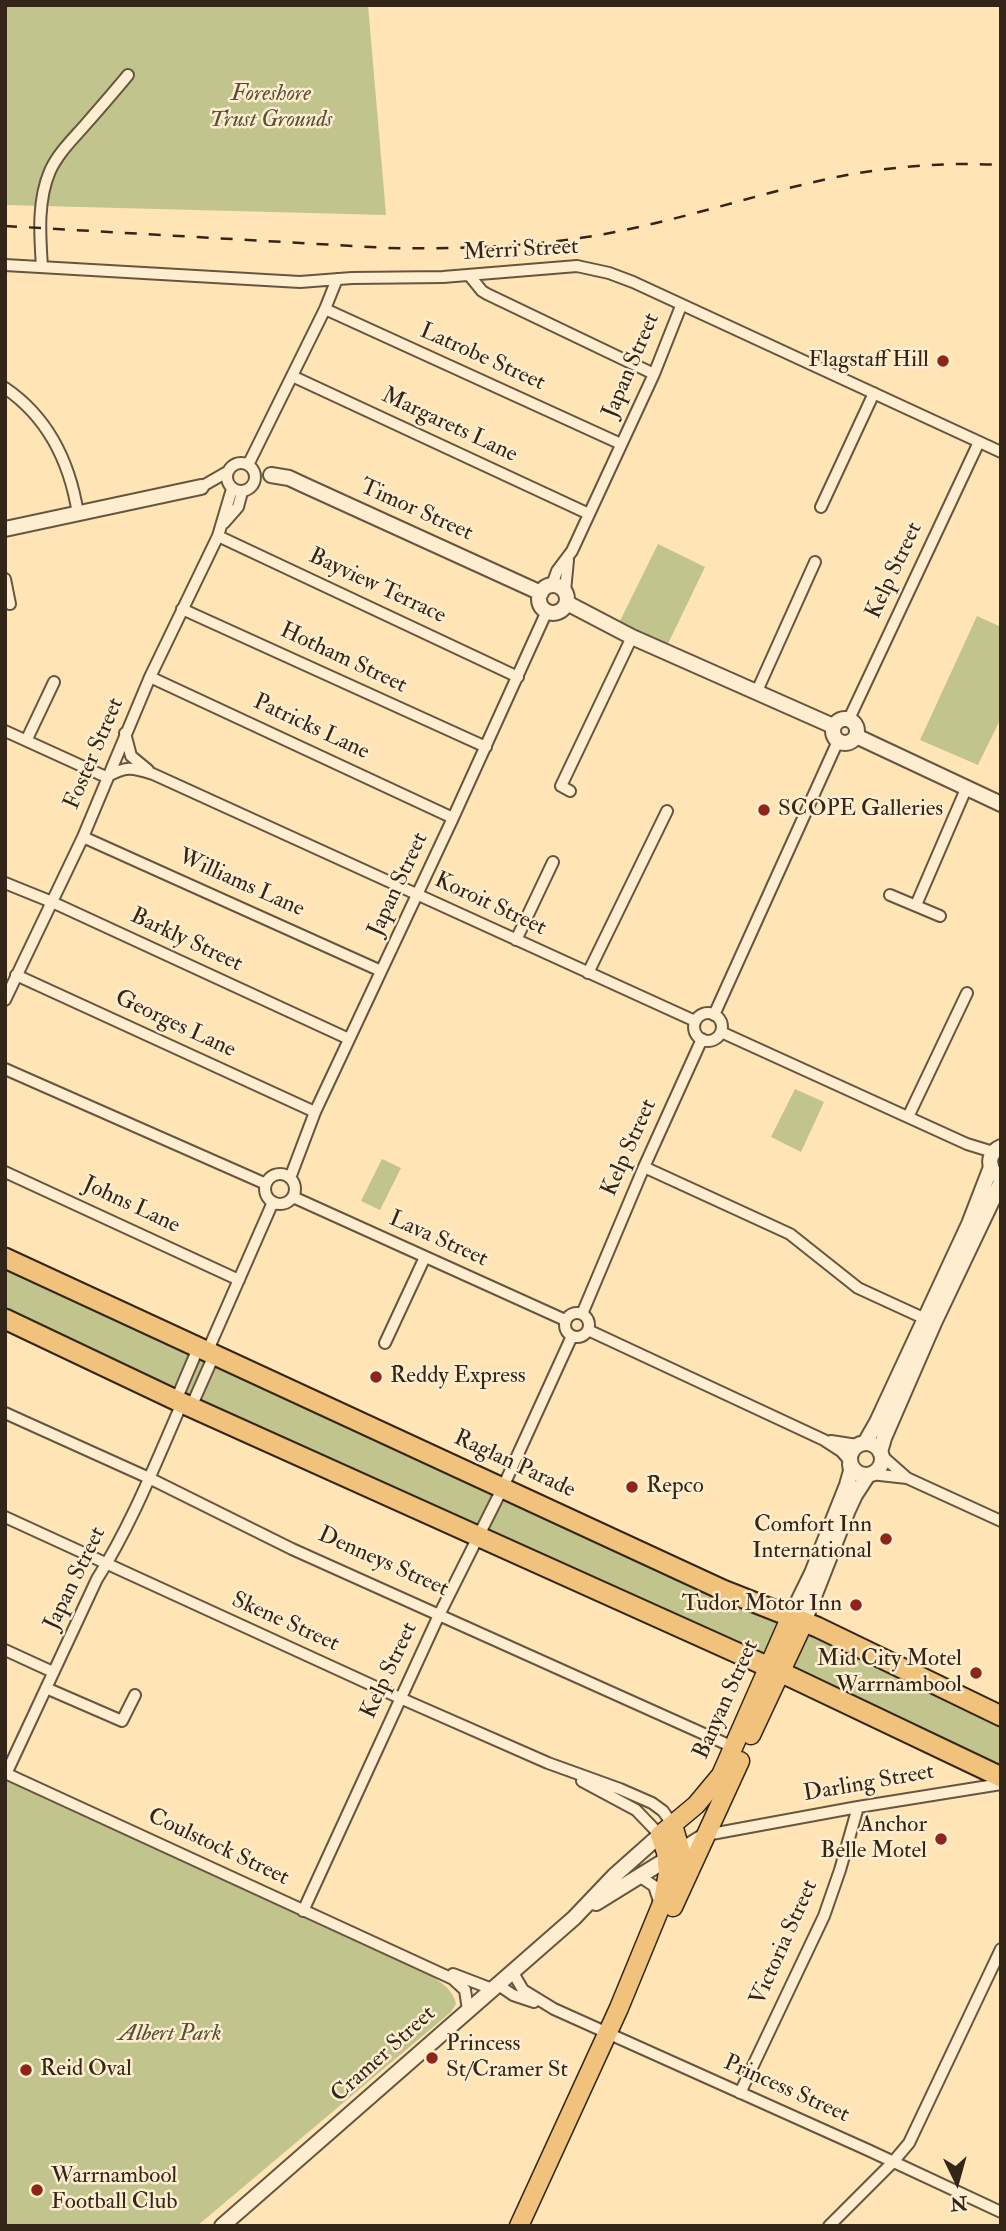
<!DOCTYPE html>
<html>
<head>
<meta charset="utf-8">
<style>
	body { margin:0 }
	#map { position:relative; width:1006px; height:2231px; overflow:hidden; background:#ffe4b6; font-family:"IM FELL Double Pica",serif }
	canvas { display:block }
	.frame { position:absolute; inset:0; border:7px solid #332618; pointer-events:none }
	.north { position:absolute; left:922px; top:2147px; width:70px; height:70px; -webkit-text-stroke:5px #ffedd0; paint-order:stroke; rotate:175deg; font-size:19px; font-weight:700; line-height:28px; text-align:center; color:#332618 }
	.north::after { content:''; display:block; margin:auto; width:24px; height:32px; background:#332618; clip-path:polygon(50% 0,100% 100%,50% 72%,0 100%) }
</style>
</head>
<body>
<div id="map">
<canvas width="1006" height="2231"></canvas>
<div class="frame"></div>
<div class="north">N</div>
</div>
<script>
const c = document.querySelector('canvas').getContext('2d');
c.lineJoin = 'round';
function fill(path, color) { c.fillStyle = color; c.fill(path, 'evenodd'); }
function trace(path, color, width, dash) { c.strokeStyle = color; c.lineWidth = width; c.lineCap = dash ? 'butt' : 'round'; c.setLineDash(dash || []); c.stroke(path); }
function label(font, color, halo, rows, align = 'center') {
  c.font = font + ' "IM FELL Double Pica",serif'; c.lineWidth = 5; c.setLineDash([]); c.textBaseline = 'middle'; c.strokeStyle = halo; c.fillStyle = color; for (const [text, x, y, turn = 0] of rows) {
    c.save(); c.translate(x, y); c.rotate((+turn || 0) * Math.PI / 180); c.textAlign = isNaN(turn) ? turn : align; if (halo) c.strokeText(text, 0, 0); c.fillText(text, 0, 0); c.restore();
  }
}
const green = new Path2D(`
	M 5,5 L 368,5 L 386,215 L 5,205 Z
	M 658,544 L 705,567 L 664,652 L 616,629 Z
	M 977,616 L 1001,627 L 1001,718 L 978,765 L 920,740 Z
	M 795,1089 L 824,1102 L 801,1152 L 771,1137 Z
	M 382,1159 L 401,1168 L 380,1210 L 361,1201 Z
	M 5,1258 L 1001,1716 L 1001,1777 L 5,1319 Z
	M 5,1779 L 409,1964 C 426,1974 453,1984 456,2004 L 451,2012 L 197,2226 L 5,2226 Z`);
const minor = new Path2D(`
	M 5,265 L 300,282 L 352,278 L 443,277 L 577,266 L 609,273 L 633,282 L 1001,452
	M 42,267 C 40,236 37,201 50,171 C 58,153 73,139 86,124 C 100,108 114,92 128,75
	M 469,275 L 482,291 L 487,294 L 654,374
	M 325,309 L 621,444
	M 292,376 L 589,514
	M 5,388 C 49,418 70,463 78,514
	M227 477a14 14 0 1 1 28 0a14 14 0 1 1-28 0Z
	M 248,465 L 325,309 L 337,279
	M 201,487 L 227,472
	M 821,507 L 874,393
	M 224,523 L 238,507 L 242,492
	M 218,536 L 518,677
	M 5,579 L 10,604
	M 552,585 L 557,571 L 572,551 L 654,374 L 681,306
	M 565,591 L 568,560
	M 182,609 L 486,747
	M 150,677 L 453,818
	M 757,691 L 815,562
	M 849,719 L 979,442
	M 5,731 L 106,777 C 126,766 131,767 153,774 L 695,1021
	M 125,733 L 131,756 L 148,770
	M 27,739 L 54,682
	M 570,791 L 561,786 L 632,637
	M 83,837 L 381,971
	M 5,883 L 52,902 L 349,1039
	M 890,895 L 940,916
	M 916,905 L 966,789
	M 516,940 L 553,862
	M 588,973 L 667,811
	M 16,975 L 315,1112
	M 5,1000 L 83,837 L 150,677 L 218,536 L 232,489
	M694 1027a14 14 0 1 1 28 0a14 14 0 1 1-28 0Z
	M 714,1015 L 838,741
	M 721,1032 L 967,1144 L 993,1152
	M 5,1069 L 266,1184
	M 908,1117 L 967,993
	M 644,1167 L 790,1234 L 858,1288 L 932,1322
	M 5,1172 L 239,1280
	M265 1189a15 15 0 1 1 30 0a15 15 0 1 1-30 0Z
	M 290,1178 L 315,1112 L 453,818 L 547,611
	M 293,1197 L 565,1320
	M565 1325a12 12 0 1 1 24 0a12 12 0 1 1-24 0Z
	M 582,1314 L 644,1167 L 702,1039
	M 588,1330 L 824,1440 L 841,1451 L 849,1460
	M 385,1343 L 425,1257
	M 208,1350 L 273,1202
	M 176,1400 L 199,1346
	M 191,1407 L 215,1353
	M 5,1413 L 149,1478 L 292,1549 L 733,1747
	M 831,1441 L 857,1445
	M 881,1455 L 907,1478
	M 871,1474 L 907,1478 L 1001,1521
	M 5,1517 L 400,1698 L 548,1763 L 620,1789 L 652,1803 L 663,1811 L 673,1825
	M 5,1650 L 53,1672
	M 46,1688 L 122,1721 L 135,1695
	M 5,1773 L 453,1979 L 465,1990 L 468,2010
	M 6,1774 L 97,1579 C 131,1526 157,1460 182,1403
	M 582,1781 L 636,1810 L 660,1835
	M 706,1835 L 858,1807 L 1001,1784
	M 639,1876 L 654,1886 L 659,1901
	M 303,1911 L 439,1615 L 503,1487 L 572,1336
	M 512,1971 L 523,1990 L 554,2009 L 868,2150 L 1001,2212
	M 453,1974 L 492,1989
	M 497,1984 L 513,1995 L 534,2002
	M 740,2093 L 824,1916 L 840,1870 L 858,1807
	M 829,2226 L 893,2162 L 909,2143 L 1001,1949`);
const tertiary = new Path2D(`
	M 271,475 L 289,478 L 304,485 L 541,593
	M 5,529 L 201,487
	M539 599a14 14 0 1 1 28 0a14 14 0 1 1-28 0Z
	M 567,603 L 632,637 L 833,726
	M833 731a12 12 0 1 1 24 0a12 12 0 1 1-24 0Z
	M 856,736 L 1001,804
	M 995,1174 C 987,1164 989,1152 1001,1147
	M850 1459a16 16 0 1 1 32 0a16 16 0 1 1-32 0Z
	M 865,1443 L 877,1422 L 969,1224 L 991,1167
	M 880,1452 L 884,1438 L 934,1323 L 1001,1182
	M 791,1616 L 812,1573 L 847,1485 L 851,1471 L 850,1464
	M 804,1622 L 848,1510 L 855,1495 L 868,1475
	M 596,1903 L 706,1835
	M 222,2226 L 574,1918 L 614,1876 L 660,1835`);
const primary = new Path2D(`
	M 751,1735 L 804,1622
	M 673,1825 L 683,1859 L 681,1880
	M 673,1907 L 740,1761
	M 519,2226 L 619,2008 L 663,1901 L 668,1872 L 666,1852 L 660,1835 L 696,1805 L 721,1775 L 791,1616`);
const trunk = new Path2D(`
	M 5,1258 L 723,1590 L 817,1627 L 1001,1716
	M 5,1319 L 182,1403 L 793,1678 L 1001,1777`);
const rail = new Path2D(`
	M 5,226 L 388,248 C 464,249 540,247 615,232 C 692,217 766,191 842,176 C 894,166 948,162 1001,165`);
const markers = [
	[943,361,7,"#8f2418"],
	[764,810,7,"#8f2418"],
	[376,1377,7,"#8f2418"],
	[632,1487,7,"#8f2418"],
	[886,1539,7,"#8f2418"],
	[856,1605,7,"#8f2418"],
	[976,1673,7,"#8f2418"],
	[941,1839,7,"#8f2418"],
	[432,2058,7,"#8f2418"],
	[26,2070,7,"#8f2418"],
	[37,2190,7,"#8f2418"]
];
const parkNames = [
	["Foreshore",271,95],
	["Trust Grounds",271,121],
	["Albert Park",170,2035]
];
const streetNames = [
	["Merri Street",521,251,-3],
	["Latrobe Street",482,358,24],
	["Japan Street",632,366,-67],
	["Margarets Lane",449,426,25],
	["Timor Street",416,511,24],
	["Kelp Street",895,571,-65],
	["Bayview Terrace",377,587,25],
	["Hotham Street",343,659,25],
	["Patricks Lane",311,728,25],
	["Foster Street",95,754,-67],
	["Williams Lane",241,884,24],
	["Japan Street",399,885,-65],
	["Koroit Street",490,905,25],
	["Barkly Street",186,941,25],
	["Georges Lane",175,1025,25],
	["Kelp Street",630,1148,-66],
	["Johns Lane",131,1206,25],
	["Lava Street",438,1240,24],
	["Raglan Parade",514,1465,25],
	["Denneys Street",383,1563,24],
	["Japan Street",76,1579,-64],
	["Skene Street",285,1623,24],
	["Kelp Street",390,1671,-65],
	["Banyan Street",727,1700,-66],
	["Darling Street",869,1784,-10],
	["Coulstock Street",218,1848,25],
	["Victoria Street",785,1943,-66],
	["Cramer Street",384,2055,-42],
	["Princess Street",786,2090,24]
];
const poiNames = [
	["Flagstaff Hill",929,361,"right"],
	["SCOPE Galleries",778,810],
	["Reddy Express",390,1377],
	["Repco",646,1487],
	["Comfort Inn",872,1526,"right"],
	["International",872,1552,"right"],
	["Tudor Motor Inn",842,1605,"right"],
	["Mid City Motel",962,1660,"right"],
	["Warrnambool",962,1686,"right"],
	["Anchor",927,1826,"right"],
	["Belle Motel",927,1852,"right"],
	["Princess",446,2045],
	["St/Cramer St",446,2071],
	["Reid Oval",40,2070],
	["Warrnambool",51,2177],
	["Football Club",51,2203]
];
fill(green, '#c2c48d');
trace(minor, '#665640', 14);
trace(tertiary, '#665640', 18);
trace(primary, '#332618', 21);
trace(trunk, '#332618', 23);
trace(minor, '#ffedd0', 10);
trace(tertiary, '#ffedd0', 14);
trace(primary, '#f0c27b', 18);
trace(trunk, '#f0c27b', 19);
trace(rail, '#332618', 2.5, [12, 12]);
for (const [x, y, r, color] of markers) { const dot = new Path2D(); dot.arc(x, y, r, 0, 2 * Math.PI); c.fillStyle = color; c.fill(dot); trace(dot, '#ffedd0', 2.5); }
label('italic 23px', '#574e35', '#ffedd0', parkNames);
label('23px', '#332618', '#ffedd0', streetNames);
label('23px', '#332618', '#ffedd0', poiNames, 'left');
</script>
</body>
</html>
